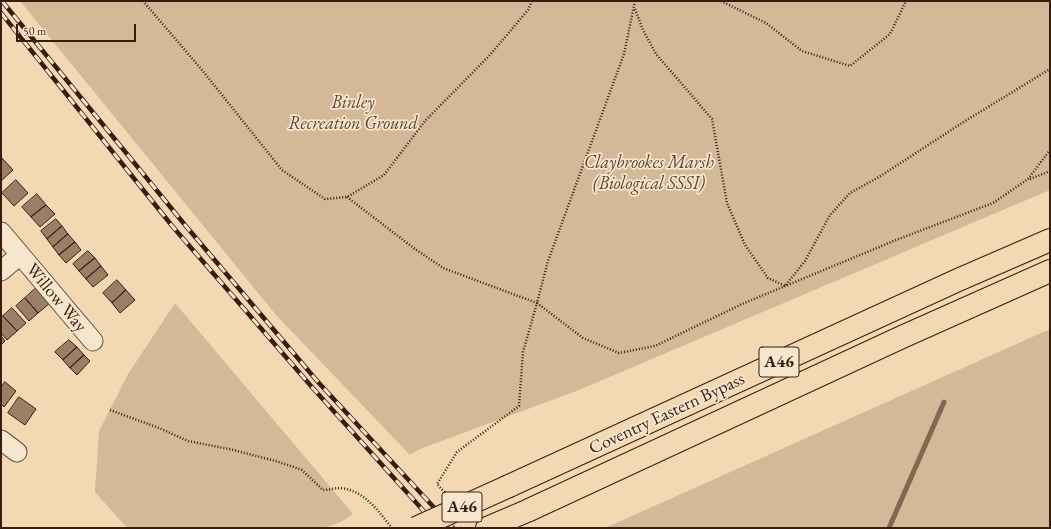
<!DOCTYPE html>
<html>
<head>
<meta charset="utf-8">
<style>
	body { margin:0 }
	#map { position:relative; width:1051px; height:529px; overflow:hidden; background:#f2d9b4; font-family:"EB Garamond",serif }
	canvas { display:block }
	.frame { position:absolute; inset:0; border:2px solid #3a1c0f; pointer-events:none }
	.scale { position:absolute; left:16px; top:24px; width:120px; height:18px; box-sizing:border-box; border:2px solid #3a1c0f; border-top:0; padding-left:5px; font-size:12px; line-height:14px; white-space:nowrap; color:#3a1c0f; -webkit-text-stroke:3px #f7e6ce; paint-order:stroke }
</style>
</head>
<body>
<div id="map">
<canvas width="1051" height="529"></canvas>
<div class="frame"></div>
<div class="scale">50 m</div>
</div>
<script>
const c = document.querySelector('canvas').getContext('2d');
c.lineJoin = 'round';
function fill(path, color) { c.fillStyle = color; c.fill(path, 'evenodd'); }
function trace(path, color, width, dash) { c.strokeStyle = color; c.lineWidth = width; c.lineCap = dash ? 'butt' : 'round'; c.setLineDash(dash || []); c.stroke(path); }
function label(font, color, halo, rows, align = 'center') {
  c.font = font + ' "EB Garamond",serif'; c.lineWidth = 3.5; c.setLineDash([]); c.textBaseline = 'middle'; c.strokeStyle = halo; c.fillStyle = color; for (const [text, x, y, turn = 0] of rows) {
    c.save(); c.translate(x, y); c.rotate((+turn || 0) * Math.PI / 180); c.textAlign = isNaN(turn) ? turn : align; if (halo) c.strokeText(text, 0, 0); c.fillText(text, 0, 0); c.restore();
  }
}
const green = new Path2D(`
	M 20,1 L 1050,1 L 1050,190 L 579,390 L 420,449 L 410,455 L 276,315 Z
	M 175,303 L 353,514 L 341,522 L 323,528 L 127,528 L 95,492 L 99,431 L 128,374 Z
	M 1050,329 L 1050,528 L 605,528 Z`);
const stream = new Path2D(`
	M 889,528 L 944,402`);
const building = new Path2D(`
	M 1,157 L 13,170 L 1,181 Z
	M 16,180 L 28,193 L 14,206 L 2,193 Z
	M 37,194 L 46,205 L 31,217 L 22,207 Z
	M 46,205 L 55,214 L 40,227 L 31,217 Z
	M 56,219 L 62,226 L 47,239 L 41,231 Z
	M 62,226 L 68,234 L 53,247 L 47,239 Z
	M 68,234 L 75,242 L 59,255 L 53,247 Z
	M 75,242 L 81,250 L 66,263 L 59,255 Z
	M 88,251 L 95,258 L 79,271 L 73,264 Z
	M 95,258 L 101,266 L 86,279 L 79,271 Z
	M 101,266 L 108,275 L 93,287 L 86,279 Z
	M 117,280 L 126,290 L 112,303 L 103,293 Z
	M 36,288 L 50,303 L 38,313 L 25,298 Z
	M 126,290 L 135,300 L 120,313 L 112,303 Z
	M 25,298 L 38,313 L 29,321 L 16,306 Z
	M 12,308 L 26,323 L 17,331 L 3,316 Z
	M 3,316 L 17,331 L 7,340 L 1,333 L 1,318 Z
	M 1,336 L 5,341 L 1,345 Z
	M 69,340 L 77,347 L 63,360 L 55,352 Z
	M 77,347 L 84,355 L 70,368 L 63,360 Z
	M 84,355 L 90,361 L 77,375 L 70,368 Z
	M 5,382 L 16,391 L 4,407 L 1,404 L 1,388 Z
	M 19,397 L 36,409 L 25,425 L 8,413 Z`);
const path = new Path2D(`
	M 143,1 L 202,70 L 282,170 L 325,199 L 347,197 L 384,175 L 425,121 L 489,56 L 528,10 L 532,1
	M 635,1 L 624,54 L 548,261 L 537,303 L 583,338 L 619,353 L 655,346 L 742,304 L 896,240 L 993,203 L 1028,179 L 1050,150
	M 721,1 L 766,23 L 802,51 L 850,66 L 890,34 L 906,1
	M 635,9 L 643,30 L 656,54 L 712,119 L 727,203 L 745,245 L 768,278 L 785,286 L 805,261 L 830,215 L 850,193 L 879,177 L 962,123 L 1050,69
	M 1030,179 L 1050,171
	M 347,197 L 415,249 L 443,268 L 537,303 L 523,352 L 519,406 L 457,452 L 437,484 L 447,495
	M 110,410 L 159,428 L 188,441 L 229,449 L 276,461 L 302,470 L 323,490 C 329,490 335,488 341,488 C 365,491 378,511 392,528`);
const minor = new Path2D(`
	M 1,232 L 93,341
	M 1,271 L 20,255
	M 1,440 L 17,452`);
const highway = new Path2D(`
	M 509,486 L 958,280 L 1050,240
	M 487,528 L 527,511 L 902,337 L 1050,271`);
const rail = new Path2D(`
	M 2,1 L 185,225 L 318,382 L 453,528
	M 1,13 L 173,227 L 311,386 L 439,528`);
const highwayBridge = new Path2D(`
	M 416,528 L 509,486`);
const shields = [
	[779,362,40],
	[462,507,40]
];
const shieldNames = [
	["A46",779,362],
	["A46",462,507]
];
const parkNames = [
	["Binley",353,103],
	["Recreation Ground",353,124],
	["Claybrookes Marsh",649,163],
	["(Biological SSSI)",649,184]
];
const streetNames = [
	["Willow Way",56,298,50],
	["Coventry Eastern Bypass",667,414,-25]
];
fill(green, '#d3b998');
trace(stream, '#836750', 5);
fill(building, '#9a7e65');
trace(building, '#3a1c0f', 1);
trace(minor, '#684b38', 21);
trace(highway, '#3a1c0f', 24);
trace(path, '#3a1c0f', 2.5, [1, 2]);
trace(minor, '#f7e6ce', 19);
trace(highway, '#f2d9b4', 22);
trace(rail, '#3a1c0f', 4.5);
trace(rail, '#f7e6ce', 3, [9]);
trace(highwayBridge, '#3a1c0f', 24, []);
trace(highwayBridge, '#f2d9b4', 22);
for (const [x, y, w] of shields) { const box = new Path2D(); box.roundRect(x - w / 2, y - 15, w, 30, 3); c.fillStyle = '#f7e6ce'; c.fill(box); trace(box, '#3a1c0f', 1); }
label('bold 17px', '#3a1c0f', null, shieldNames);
label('italic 18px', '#604331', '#f7e6ce', parkNames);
label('18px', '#3a1c0f', '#f7e6ce', streetNames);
</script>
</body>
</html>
